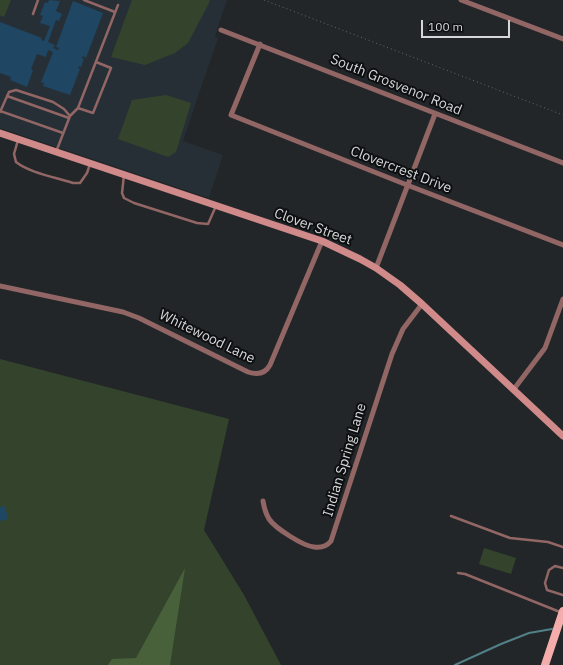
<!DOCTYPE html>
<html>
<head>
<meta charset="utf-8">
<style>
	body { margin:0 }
	#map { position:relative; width:563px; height:665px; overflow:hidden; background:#222629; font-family:"IBM Plex Sans",sans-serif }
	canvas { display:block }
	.scale { position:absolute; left:421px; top:20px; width:89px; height:18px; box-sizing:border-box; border:2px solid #d5d7d9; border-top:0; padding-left:5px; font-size:12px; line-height:14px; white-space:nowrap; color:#d5d7d9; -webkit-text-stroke:3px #0d0f10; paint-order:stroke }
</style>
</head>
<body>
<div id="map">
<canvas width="563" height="665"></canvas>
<div class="scale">100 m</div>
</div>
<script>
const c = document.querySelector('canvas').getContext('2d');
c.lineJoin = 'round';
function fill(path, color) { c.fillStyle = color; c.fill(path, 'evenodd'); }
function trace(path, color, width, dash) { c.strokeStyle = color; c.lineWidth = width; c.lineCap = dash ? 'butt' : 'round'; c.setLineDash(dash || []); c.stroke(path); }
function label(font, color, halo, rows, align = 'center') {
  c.font = font + ' "IBM Plex Sans",sans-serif'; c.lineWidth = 4; c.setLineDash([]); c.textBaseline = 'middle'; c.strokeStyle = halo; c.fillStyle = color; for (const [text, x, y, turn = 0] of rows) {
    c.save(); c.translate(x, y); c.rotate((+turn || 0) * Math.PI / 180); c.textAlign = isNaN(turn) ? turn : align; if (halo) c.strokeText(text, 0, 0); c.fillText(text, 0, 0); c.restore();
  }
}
const built = new Path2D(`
	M 0,0 L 227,0 L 215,36 L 218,38 L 183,141 L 223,155 L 209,198 L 0,128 Z`);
const green = new Path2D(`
	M 0,0 L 11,0 L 4,17 L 0,15 Z
	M 132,0 L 209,0 L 210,1 L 188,43 L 175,53 L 145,65 L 111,57 Z
	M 166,95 L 191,103 L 176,152 L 168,157 L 118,139 L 132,100 Z
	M 0,359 L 229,419 L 204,530 L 244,595 L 281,665 L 0,665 Z
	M 484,548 L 516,558 L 511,574 L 479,564 Z`);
const forest = new Path2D(`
	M 185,568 L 170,665 L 108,665 L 112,659 L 136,658 Z`);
const stream = new Path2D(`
	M 455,665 L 501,644 L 529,633 L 552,629`);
const building = new Path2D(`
	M 49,0 L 60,1 L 56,11 L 62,14 L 59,21 L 56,20 L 48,42 L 55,45 L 53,48 L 58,50 L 59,48 L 56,47 L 73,1 L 103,13 L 86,58 L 83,56 L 82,58 L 84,59 L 81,67 L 79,66 L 78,68 L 80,69 L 70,95 L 43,86 L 44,83 L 41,82 L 53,52 L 48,50 L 46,57 L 37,54 L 31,69 L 33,70 L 27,87 L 10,80 L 11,77 L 0,73 L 0,22 L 42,38 L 41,40 L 44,41 L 50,26 L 40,23 L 43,16 L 40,15 L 45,2 L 48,3 Z
	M 5,506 L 8,519 L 0,521 L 0,507 Z`);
const path = new Path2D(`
	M 264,0 L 563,115`);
const service = new Path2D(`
	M 84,0 L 115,12
	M 33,14 L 38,0
	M 7,96 L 69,118
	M 78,108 L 93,113 L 111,68 L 96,62
	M 0,111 L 63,133
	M 0,112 L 9,92 L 16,90 L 53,102 L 64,109 L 70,116
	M 18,140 L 14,154 L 16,162 C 30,173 55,177 73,183 L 80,183 L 87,173 L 90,164
	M 56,152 L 70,116 L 78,108 L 118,5
	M 124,175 L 122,193 L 124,198 L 134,203 L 197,223 L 208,224 L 216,206
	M 451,516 L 510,538 L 548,542 L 563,547
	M 563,568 L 555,566 L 549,570 L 545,583 L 547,590 L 563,595
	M 458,573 L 465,574 L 560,612`);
const minor = new Path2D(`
	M 461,0 L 563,39
	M 221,30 L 563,163
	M 260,44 L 231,115 L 407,185 L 563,245
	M 376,268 L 435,114
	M 0,286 L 123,312 L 139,318 L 248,372 C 257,375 265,374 270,365 L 322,241
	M 514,389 L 545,348 L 563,299
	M 263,501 C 264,507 266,514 269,519 C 275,528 303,546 314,547 C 321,548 327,546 331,541 L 392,354 L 403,329 L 422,304`);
const secondary = new Path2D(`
	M 0,133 L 322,241 L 360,259 L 376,268 L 400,285 L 422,304 L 563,436`);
const primary = new Path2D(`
	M 545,665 L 563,611`);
const streetNames = [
	["South Grosvenor Road",396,85,22],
	["Clovercrest Drive",401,170,21],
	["Clover Street",313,227,20],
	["Whitewood Lane",207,337,26],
	["Indian Spring Lane",345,460,-73]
];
fill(built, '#262f36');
fill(green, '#34442c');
fill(forest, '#48613b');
trace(stream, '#518088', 2);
fill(building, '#1f4663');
trace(path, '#676b6d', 1, [1, 3]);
trace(service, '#926665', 2.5);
trace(minor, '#926665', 5);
trace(secondary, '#d08a8a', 7);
trace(primary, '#f5adab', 8);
label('14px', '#d5d7d9', '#0d0f10', streetNames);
</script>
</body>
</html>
